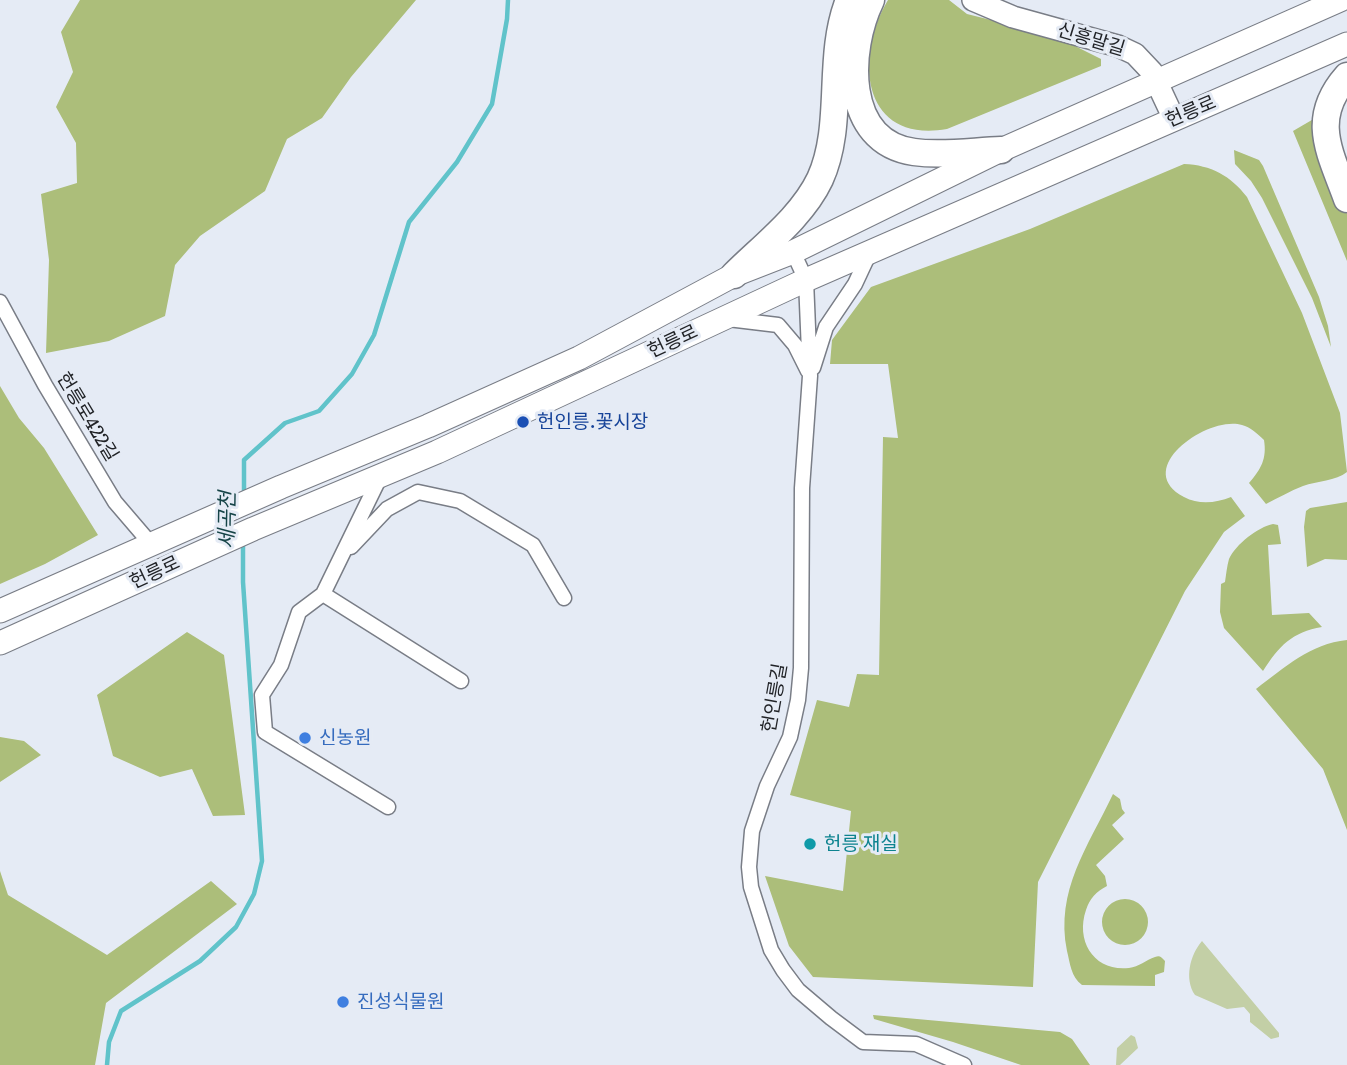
<!DOCTYPE html>
<html>
<head>
<meta charset="utf-8">
<style>
	body { margin:0 }
	canvas { display:block; background:#e5ebf5 }
</style>
</head>
<body>
<canvas width="1347" height="1065"></canvas>
<script>
const c = document.querySelector('canvas').getContext('2d');
c.lineJoin = 'round';
function fill(path, color) { c.fillStyle = color; c.fill(path, 'evenodd'); }
function trace(path, color, width, dash) { c.strokeStyle = color; c.lineWidth = width; c.lineCap = dash ? 'butt' : 'round'; c.setLineDash(dash || []); c.stroke(path); }
function label(font, color, halo, rows, align = 'center') {
  c.font = font + ' Literata,"Noto Sans KR",serif'; c.lineWidth = 6; c.setLineDash([]); c.textBaseline = 'middle'; c.strokeStyle = halo; c.fillStyle = color; for (const [text, x, y, turn = 0] of rows) {
    c.save(); c.translate(x, y); c.rotate((+turn || 0) * Math.PI / 180); c.textAlign = isNaN(turn) ? turn : align; if (halo) c.strokeText(text, 0, 0); c.fillText(text, 0, 0); c.restore();
  }
}
const green = new Path2D(`
	M 1202,941 L 1279,1033 L 1279,1037 L 1271,1039 L 1250,1022 L 1250,1014 L 1244,1007 L 1227,1009 L 1195,995 C 1184,979 1190,955 1202,941 Z
	M 1131,1035 L 1135,1037 L 1138,1048 L 1120,1065 L 1116,1065 L 1117,1048 Z`);
const forest = new Path2D(`
	M 80,0 L 416,0 L 351,77 L 322,118 L 287,139 L 265,191 L 200,236 L 175,265 L 165,316 L 109,341 L 46,353 L 49,260 L 41,194 L 77,183 L 76,143 L 56,107 L 73,72 L 61,32 Z
	M 888,0 L 949,0 L 967,14 L 1055,36 L 1101,59 L 1101,66 L 947,129 C 861,144 854,56 888,0 Z
	M 1317,117 L 1319,135 L 1347,214 L 1347,261 L 1293,131 Z
	M 1234,150 L 1259,160 L 1263,166 L 1319,297 L 1328,326 L 1331,347 L 1312,298 L 1262,198 L 1251,181 L 1235,164 Z
	M 1184,164 C 1211,165 1231,176 1247,197 L 1302,313 L 1340,413 L 1347,472 C 1336,481 1317,481 1303,486 C 1290,491 1278,498 1266,504 L 1249,483 C 1261,469 1267,459 1264,440 C 1258,434 1250,427 1242,425 C 1208,415 1131,469 1184,497 C 1199,505 1216,503 1231,497 L 1245,516 L 1224,532 L 1185,591 L 1038,882 L 1033,987 L 813,977 L 789,946 L 765,876 L 843,891 L 851,811 L 790,795 L 817,700 L 849,707 L 857,674 L 879,675 L 883,437 L 898,438 L 888,364 L 830,364 L 832,340 L 871,287 L 1030,229 Z
	M 0,386 L 19,418 L 44,448 L 98,535 L 45,564 L 0,584 Z
	M 1347,502 L 1347,560 L 1325,559 L 1307,567 L 1304,527 L 1306,511 L 1310,508 Z
	M 1273,524 L 1278,525 L 1281,544 L 1268,545 L 1272,615 L 1309,613 L 1322,627 C 1292,632 1279,646 1263,671 L 1224,628 L 1220,612 L 1221,584 L 1225,582 C 1226,575 1227,566 1229,559 C 1236,544 1258,527 1273,524 Z
	M 187,632 L 224,655 L 245,815 L 213,816 L 192,769 L 160,777 L 113,756 L 97,695 Z
	M 1347,640 L 1347,830 L 1323,769 L 1256,689 C 1285,667 1310,644 1347,640 Z
	M 0,737 L 24,741 L 41,755 L 0,782 Z
	M 1113,794 L 1120,799 L 1122,809 L 1125,813 L 1112,825 L 1124,839 L 1096,865 L 1105,876 L 1107,886 C 1096,892 1090,898 1086,910 C 1075,942 1095,972 1129,968 C 1139,967 1146,960 1155,957 C 1160,955 1161,957 1165,961 L 1164,972 L 1155,975 L 1155,986 L 1082,985 C 1071,977 1070,963 1067,951 C 1055,890 1088,847 1113,794 Z
	M 0,871 L 8,895 L 107,955 L 211,881 L 237,904 L 106,1003 L 95,1065 L 0,1065 Z
	M1102 922a23 23 0 1 1 46 0a23 23 0 1 1-46 0Z
	M 873,1015 L 1060,1032 L 1072,1039 L 1090,1065 L 1021,1065 L 953,1042 L 874,1019 Z`);
const stream = new Path2D(`
	M 244,497 L 244,460 L 285,423 L 319,411 L 352,374 L 374,335 L 409,222 L 457,162 L 492,104 L 507,19 L 508,0
	M 107,1065 L 109,1042 L 121,1011 L 200,961 L 236,927 L 254,894 L 262,861 L 243,582 L 243,541`);
const street = new Path2D(`
	M 793,252 L 806,280 L 810,376 L 802,488 L 801,668 L 798,700 L 790,737 L 767,786 L 752,831 L 749,867 L 751,887 L 771,950 L 783,970 L 798,990 L 831,1018 L 863,1042 L 916,1044 L 964,1065
	M 0,302 L 45,385 L 115,502 L 151,544
	M 728,319 L 778,325 L 795,345 L 808,371
	M 813,368 L 826,327 L 855,284 L 869,254
	M 381,475 L 323,594 L 299,612 L 281,665 L 262,695 L 265,732 L 388,807
	M 351,547 L 387,509 L 418,492 L 460,501 L 533,545 L 564,598
	M 323,594 L 461,681`);
const secondary = new Path2D(`
	M 973,0 L 1013,17 L 1118,46 L 1135,54 L 1152,72 L 1174,119`);
const primary = new Path2D(`
	M 0,611 L 281,487 L 428,426 L 579,358 L 734,275 L 793,252 L 1001,150 L 1340,0
	M 0,643 L 253,529 L 437,452 L 806,280 L 1347,44`);
const highway = new Path2D(`
	M 871,0 C 847,49 842,142 914,152 C 942,156 973,151 1001,150
	M 1347,76 C 1309,119 1330,152 1347,199
	M 734,275 C 763,246 802,217 820,179 C 845,124 826,58 849,0`);
const markers = [
	[523,422,7,"#1a4fb4"],
	[305,738,7,"#3f7fe0"],
	[810,844,7,"#0f9aa8"],
	[343,1002,7,"#3f7fe0"]
];
const streetNames = [
	["신흥말길",1091,40,17],
	["헌릉로",1191,112,-23],
	["헌릉로",673,342,-25],
	["헌릉로422길",87,417,59],
	["헌릉로",155,573,-25],
	["헌인릉길",775,698,-80]
];
const transitNames = [
	["헌인릉.꽃시장",537,422]
];
const shopNames = [
	["신농원",319,738],
	["진성식물원",357,1002]
];
const cultureNames = [
	["헌릉 재실",824,844]
];
const waterNames = [
	["세곡천",228,520,-89]
];
fill(green, '#c3cfa6');
fill(forest, '#acbe7a');
trace(stream, '#60c3ca', 4.5);
trace(street, '#797d86', 17);
trace(secondary, '#797d86', 24);
trace(primary, '#797d86', 25);
trace(highway, '#797d86', 29);
trace(street, '#fff', 14);
trace(secondary, '#fff', 21);
trace(primary, '#fff', 23);
trace(highway, '#fff', 26);
for (const [x, y, r, color] of markers) { const dot = new Path2D(); dot.arc(x, y, r, 0, 2 * Math.PI); c.fillStyle = color; c.fill(dot); trace(dot, '#e5ebf5', 2.5); }
label('19px', '#212327', '#e5ebf5', streetNames);
label('19px', '#164399', '#e5ebf5', transitNames, 'left');
label('19px', '#366cbe', '#e5ebf5', shopNames, 'left');
label('19px', '#0d838f', '#e5ebf5', cultureNames, 'left');
label('italic 21px', '#164447', '#e5ebf5', waterNames);
</script>
</body>
</html>
